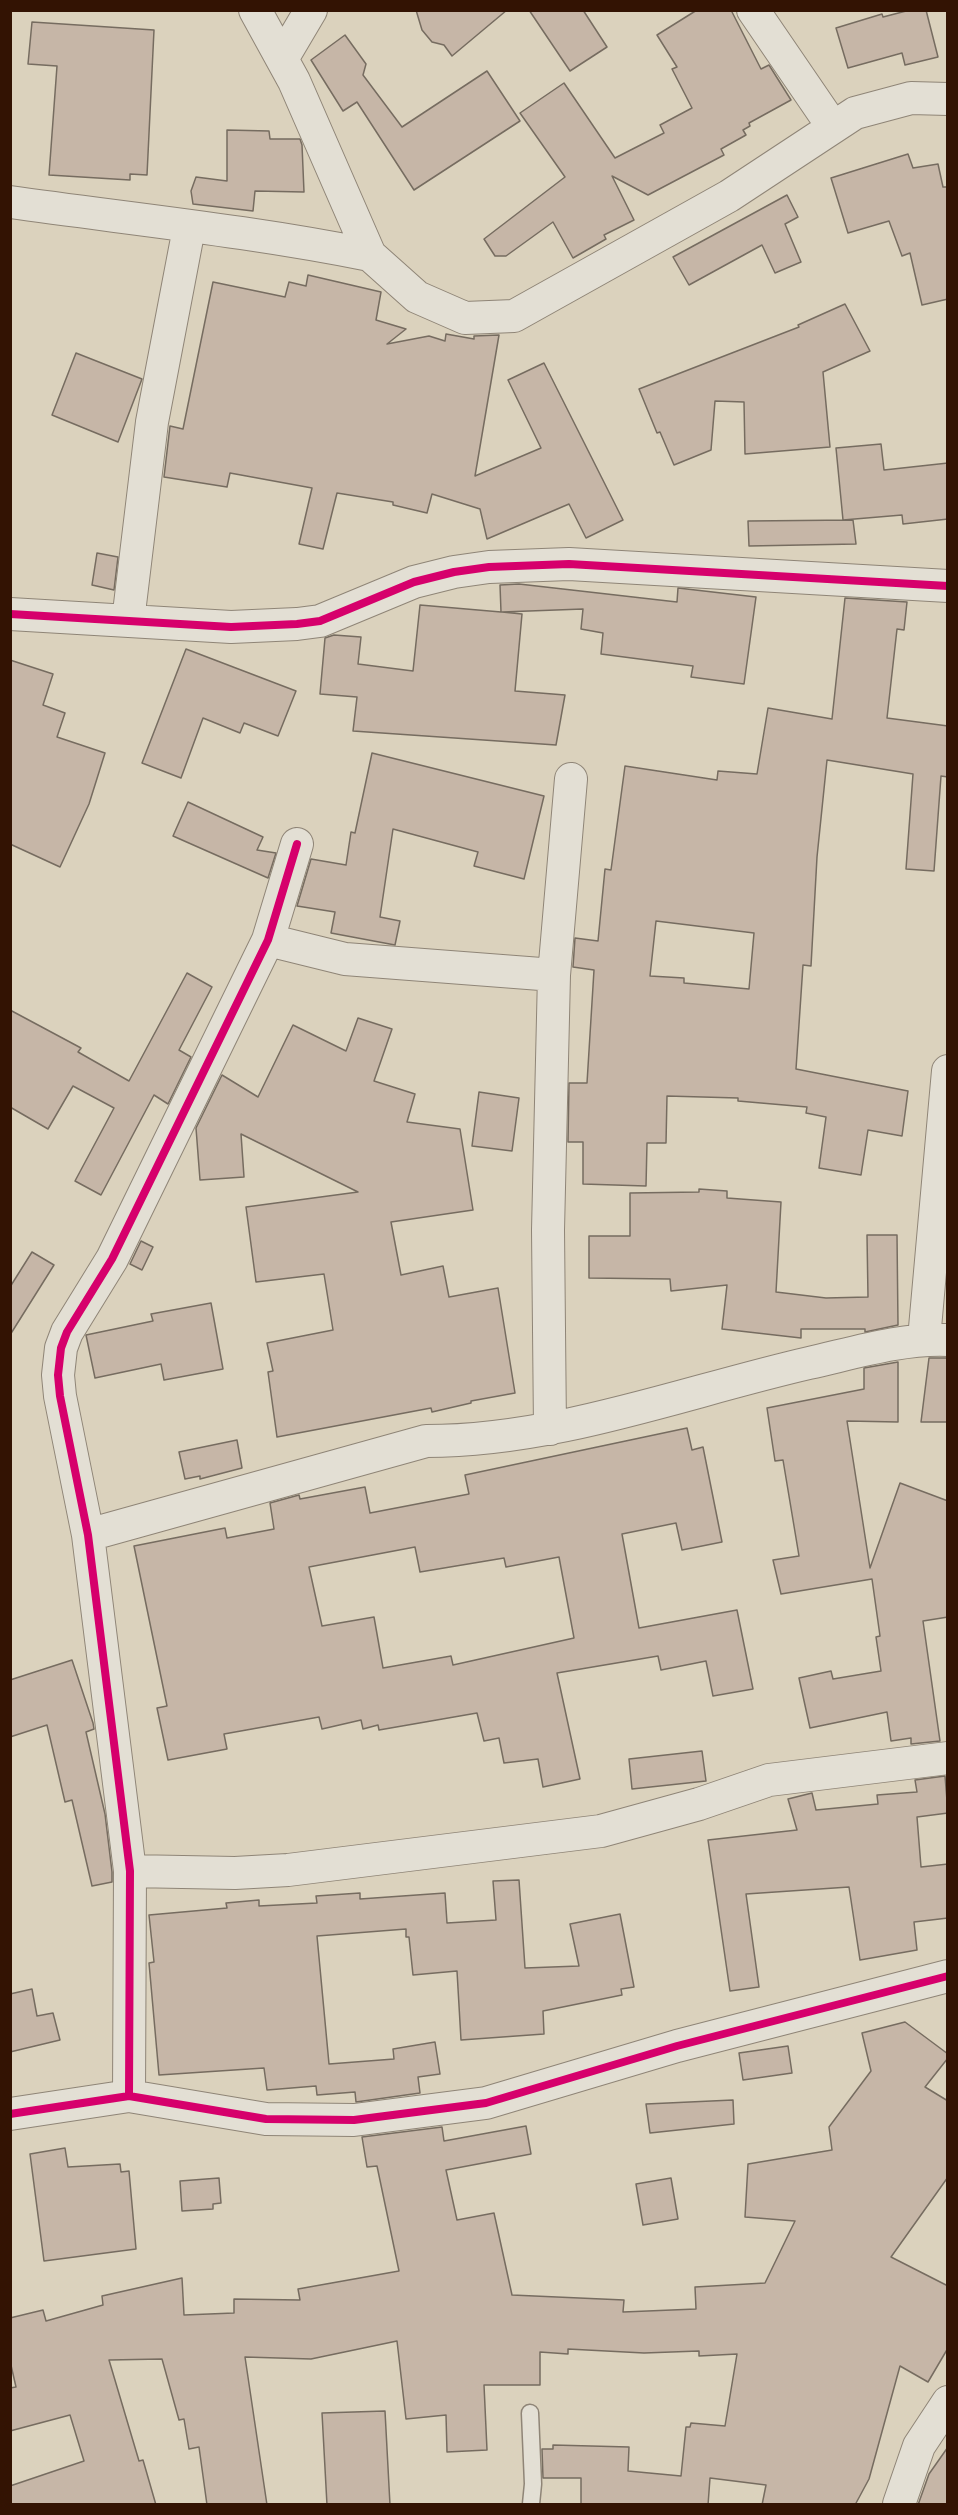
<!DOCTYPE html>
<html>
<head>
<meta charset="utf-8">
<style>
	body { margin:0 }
	#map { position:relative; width:958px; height:2515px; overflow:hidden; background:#dbd2bd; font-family:"Libre Bodoni",serif }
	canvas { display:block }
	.frame { position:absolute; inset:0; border:12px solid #331303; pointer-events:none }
</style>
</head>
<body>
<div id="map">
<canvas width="958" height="2515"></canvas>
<div class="frame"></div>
</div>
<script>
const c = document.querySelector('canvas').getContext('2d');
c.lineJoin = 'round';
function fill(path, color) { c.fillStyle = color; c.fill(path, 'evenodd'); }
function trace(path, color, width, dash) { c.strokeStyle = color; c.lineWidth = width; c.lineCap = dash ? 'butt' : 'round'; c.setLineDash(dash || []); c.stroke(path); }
const building = new Path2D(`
	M 416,10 L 507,10 L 452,56 L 444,45 L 432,42 L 422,30 Z
	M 529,10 L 583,10 L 607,47 L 570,71 Z
	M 697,10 L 731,10 L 761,69 L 769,65 L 791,100 L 749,123 L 750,126 L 743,130 L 746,135 L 721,149 L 724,155 L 648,195 L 612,176 L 634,220 L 604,235 L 606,239 L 573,258 L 553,222 L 506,256 L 495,256 L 484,239 L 565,177 L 520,113 L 564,83 L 615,158 L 664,133 L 660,125 L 692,108 L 672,69 L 677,67 L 657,35 Z
	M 910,10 L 926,10 L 938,57 L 905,65 L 902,53 L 848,68 L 836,28 L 882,14 L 883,17 Z
	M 32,22 L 154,30 L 147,175 L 130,174 L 130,180 L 49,175 L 57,66 L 28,64 Z
	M 345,35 L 366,64 L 363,75 L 402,127 L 487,71 L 520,121 L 414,190 L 357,102 L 343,111 L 311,60 Z
	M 227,130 L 269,131 L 270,139 L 300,139 L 302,145 L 304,192 L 255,191 L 253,211 L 193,204 L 191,191 L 196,177 L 227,181 Z
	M 908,154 L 913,168 L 938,164 L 943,187 L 948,187 L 948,299 L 922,305 L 910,253 L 902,256 L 889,221 L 848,233 L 831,178 Z
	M 787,195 L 798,217 L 785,224 L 801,262 L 775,273 L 762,245 L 689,285 L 673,257 Z
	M 308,275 L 381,292 L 376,320 L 406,329 L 387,344 L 429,336 L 445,341 L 446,334 L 474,339 L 474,336 L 499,335 L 475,476 L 541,448 L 508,380 L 544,363 L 623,520 L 586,538 L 569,504 L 487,539 L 480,509 L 432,494 L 427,513 L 393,505 L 393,502 L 337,493 L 323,549 L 299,544 L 312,488 L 230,473 L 227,487 L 164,477 L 170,426 L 183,429 L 213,282 L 285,297 L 289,282 L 306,286 Z
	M 845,304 L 870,351 L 823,372 L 830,447 L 745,454 L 744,402 L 715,401 L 711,450 L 674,465 L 660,432 L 657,433 L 639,389 L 799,327 L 798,325 Z
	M 76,353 L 142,379 L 118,442 L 52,415 Z
	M 881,444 L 884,470 L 948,463 L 948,519 L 903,524 L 902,515 L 843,520 L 836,448 Z
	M 853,520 L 856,544 L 749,546 L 748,521 Z
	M 97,553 L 118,557 L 114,590 L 92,585 Z
	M 519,584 L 677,602 L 678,588 L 756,597 L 744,684 L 691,677 L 693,666 L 601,654 L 603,633 L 581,629 L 583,609 L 502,612 L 522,614 L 515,691 L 565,695 L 556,745 L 353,731 L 357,697 L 320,694 L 325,638 L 334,635 L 361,637 L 358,664 L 413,671 L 420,605 L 501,612 L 500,585 Z
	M 845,598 L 907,602 L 904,630 L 897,629 L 887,718 L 948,726 L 948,777 L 941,776 L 934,871 L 906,869 L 913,774 L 827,760 L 817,857 L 811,966 L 803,965 L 796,1069 L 908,1091 L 902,1136 L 868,1130 L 861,1175 L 819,1168 L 826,1117 L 806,1113 L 807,1107 L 738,1101 L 738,1098 L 667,1096 L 666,1143 L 647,1143 L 646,1186 L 583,1184 L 583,1142 L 568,1142 L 569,1083 L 587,1083 L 594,970 L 573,967 L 575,938 L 598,941 L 605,869 L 611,870 L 625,766 L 717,780 L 718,771 L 757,774 L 768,708 L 832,719 ZM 656,921 L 754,933 L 749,989 L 684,983 L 684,978 L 650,976 Z
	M 186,649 L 296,691 L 278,736 L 244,723 L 240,733 L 203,718 L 181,778 L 142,763 Z
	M 10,660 L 53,674 L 43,705 L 65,713 L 57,737 L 105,753 L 89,804 L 60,867 L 10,844 Z
	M 372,753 L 544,796 L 524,879 L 474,866 L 478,852 L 393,829 L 380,917 L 400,921 L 395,945 L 331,933 L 335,912 L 297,906 L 311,859 L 346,865 L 351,832 L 355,833 Z
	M 188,802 L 263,837 L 257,850 L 276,853 L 268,878 L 173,836 Z
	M 187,973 L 212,987 L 179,1050 L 191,1057 L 168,1104 L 154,1095 L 101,1195 L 75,1181 L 114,1108 L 73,1086 L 48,1129 L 10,1107 L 10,1010 L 81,1048 L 78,1052 L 129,1081 Z
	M 358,1018 L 392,1029 L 374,1081 L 415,1094 L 407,1122 L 460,1129 L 473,1210 L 391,1222 L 401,1275 L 443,1266 L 449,1297 L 498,1288 L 515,1393 L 471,1401 L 471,1403 L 432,1412 L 431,1408 L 277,1437 L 268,1372 L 273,1371 L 267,1343 L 333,1330 L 324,1274 L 256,1282 L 246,1207 L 358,1192 L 241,1134 L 244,1177 L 200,1180 L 196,1128 L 222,1075 L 258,1097 L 293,1025 L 346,1051 Z
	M 479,1092 L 519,1098 L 512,1151 L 472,1146 Z
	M 699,1189 L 727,1191 L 727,1198 L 781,1202 L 776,1292 L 826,1298 L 868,1297 L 867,1235 L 897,1235 L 898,1325 L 865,1332 L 865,1329 L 801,1329 L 801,1338 L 722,1329 L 727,1285 L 671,1291 L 670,1279 L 589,1278 L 589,1236 L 630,1236 L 630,1193 L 699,1192 Z
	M 141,1241 L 153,1247 L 142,1270 L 130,1264 Z
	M 32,1252 L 54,1265 L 10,1335 L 10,1287 Z
	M 211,1303 L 223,1369 L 164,1380 L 161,1364 L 95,1378 L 86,1335 L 153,1321 L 151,1314 Z
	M 929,1358 L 948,1358 L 948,1422 L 921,1422 Z
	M 898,1362 L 898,1422 L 847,1421 L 870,1568 L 900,1483 L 948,1501 L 948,1617 L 923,1621 L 940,1741 L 911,1744 L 911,1738 L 891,1741 L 887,1712 L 810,1728 L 799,1678 L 831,1671 L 833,1679 L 881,1671 L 876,1637 L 880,1636 L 872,1579 L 781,1594 L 773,1560 L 799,1556 L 783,1460 L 775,1461 L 767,1408 L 864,1389 L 864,1368 Z
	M 687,1428 L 692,1450 L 703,1447 L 722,1542 L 682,1550 L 676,1523 L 622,1534 L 639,1628 L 737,1610 L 753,1689 L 713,1696 L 706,1661 L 661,1670 L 658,1656 L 557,1673 L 580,1779 L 543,1787 L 538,1759 L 504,1763 L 499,1738 L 484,1741 L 477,1713 L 379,1730 L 378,1725 L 363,1729 L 361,1720 L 322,1729 L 319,1717 L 224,1734 L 227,1749 L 168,1760 L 157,1708 L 167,1706 L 134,1546 L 225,1528 L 227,1538 L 274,1529 L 270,1503 L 299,1495 L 300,1499 L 365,1487 L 370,1513 L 469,1494 L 465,1475 ZM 415,1547 L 420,1572 L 504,1558 L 506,1567 L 559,1557 L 574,1638 L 453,1665 L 451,1656 L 383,1668 L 374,1617 L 322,1626 L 309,1567 Z
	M 237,1440 L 242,1468 L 200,1479 L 200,1476 L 185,1479 L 179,1452 Z
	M 72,1660 L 93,1723 L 94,1729 L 86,1732 L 105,1814 L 112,1872 L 112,1882 L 92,1886 L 72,1800 L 65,1802 L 47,1725 L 10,1737 L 10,1680 Z
	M 702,1751 L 706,1781 L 632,1789 L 629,1759 Z
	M 945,1776 L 948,1813 L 917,1817 L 921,1867 L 948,1864 L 948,1918 L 914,1922 L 917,1950 L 860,1960 L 849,1887 L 746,1894 L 759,1987 L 730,1991 L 708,1840 L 797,1830 L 788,1799 L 812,1793 L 816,1810 L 878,1804 L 877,1795 L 917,1792 L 915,1780 Z
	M 519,1880 L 525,1968 L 579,1966 L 570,1924 L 620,1914 L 634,1987 L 621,1989 L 622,1995 L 543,2011 L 544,2034 L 461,2040 L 457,1971 L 413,1975 L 409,1937 L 406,1937 L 406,1929 L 317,1936 L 329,2064 L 394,2059 L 393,2049 L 435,2042 L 440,2074 L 418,2077 L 420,2093 L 356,2102 L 355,2092 L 317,2095 L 316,2086 L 267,2090 L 264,2068 L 159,2075 L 149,1963 L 154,1962 L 149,1915 L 227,1908 L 226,1903 L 259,1900 L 259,1906 L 317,1903 L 316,1896 L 360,1893 L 360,1899 L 445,1893 L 447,1923 L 496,1920 L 493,1881 Z
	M 32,1989 L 37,2016 L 53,2013 L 60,2040 L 10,2052 L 10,1994 Z
	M 905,2022 L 948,2054 L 948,2058 L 925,2087 L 948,2101 L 948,2177 L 891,2257 L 948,2286 L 948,2348 L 928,2382 L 900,2366 L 869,2479 L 855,2505 L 762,2505 L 766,2485 L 710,2478 L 708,2505 L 581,2505 L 581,2478 L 543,2478 L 542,2449 L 553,2449 L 553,2445 L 629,2447 L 628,2471 L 681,2476 L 686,2427 L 690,2427 L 691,2423 L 725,2426 L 737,2354 L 699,2356 L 699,2351 L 644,2353 L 568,2349 L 568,2354 L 540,2352 L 540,2385 L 484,2385 L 487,2450 L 447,2452 L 446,2415 L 406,2419 L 397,2341 L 311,2359 L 245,2357 L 267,2505 L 207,2505 L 199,2447 L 189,2449 L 184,2419 L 179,2420 L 162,2359 L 109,2360 L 139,2461 L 143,2460 L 156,2505 L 10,2505 L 10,2486 L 84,2461 L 70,2415 L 10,2431 L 10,2388 L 16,2387 L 10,2361 L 10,2318 L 43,2310 L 46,2321 L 103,2305 L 102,2296 L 182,2278 L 184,2315 L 234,2313 L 234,2299 L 300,2300 L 298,2289 L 399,2271 L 377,2166 L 367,2167 L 362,2137 L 442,2127 L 444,2141 L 526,2126 L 531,2154 L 446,2170 L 457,2220 L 494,2213 L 512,2295 L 624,2300 L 623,2312 L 696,2309 L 695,2287 L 765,2283 L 795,2221 L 745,2217 L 748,2164 L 832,2150 L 829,2127 L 871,2071 L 862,2033 Z
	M 788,2046 L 792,2073 L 743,2080 L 739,2053 Z
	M 733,2100 L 734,2124 L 650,2133 L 646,2104 Z
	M 65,2148 L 68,2167 L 120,2164 L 121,2172 L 129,2171 L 136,2249 L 44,2261 L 30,2154 Z
	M 219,2178 L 221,2203 L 213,2204 L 213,2209 L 182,2211 L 180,2181 Z
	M 671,2178 L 678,2219 L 643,2225 L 636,2184 Z
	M 385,2411 L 390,2505 L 327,2505 L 322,2413 Z
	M 948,2447 L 948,2505 L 918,2505 L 929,2474 Z`);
const lane = new Path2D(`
	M 530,2413 L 533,2484 L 531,2504`);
const street = new Path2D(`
	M 255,10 L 294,81 L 370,255 L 417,297 L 465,318 L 514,316 L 729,196 L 855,113 L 911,98 L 948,99
	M 753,10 L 833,127
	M 282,59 L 311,10
	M 10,202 C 131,219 251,231 370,255
	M 10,614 L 231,627 L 297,624 L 320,621 L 414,582 L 454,572 L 489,567 L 569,564 L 948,586
	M 128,621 L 152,422 L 189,228
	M 268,940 L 345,959 L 554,975
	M 924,1339 L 948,1071
	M 550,1429 L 548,1230 L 554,975 L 571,779
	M 88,1535 L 426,1441 C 557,1441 683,1392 809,1363 C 854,1353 902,1338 948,1340
	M 130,1871 L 235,1873 L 288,1870 L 601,1831 L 699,1804 L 769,1780 L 948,1758
	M 129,2096 L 130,1871 L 88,1535 L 60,1396 L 58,1375 L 61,1348 L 67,1332 L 112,1259 L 268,940 L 297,844
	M 10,2114 L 129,2096 L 266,2119 L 354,2120 L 486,2103 L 677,2046 L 948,1976
	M 899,2504 L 919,2446 L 948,2402`);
const cycleway = new Path2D(`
	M 10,614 L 231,627 L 297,624 L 320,621 L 414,582 L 454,572 L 489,567 L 569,564 L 948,586
	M 129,2096 L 130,1871 L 88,1535 L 60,1396 L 58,1375 L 61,1348 L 67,1332 L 112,1259 L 268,940 L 297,844
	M 10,2114 L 129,2096 L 266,2119 L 354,2120 L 486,2103 L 677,2046 L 948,1976`);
fill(building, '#c6b6a7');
trace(building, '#766c60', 1.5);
trace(lane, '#8f8577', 19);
trace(street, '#8f8577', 34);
trace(lane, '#e3dfd4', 16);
trace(street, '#e3dfd4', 32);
trace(cycleway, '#d6006c', 8);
</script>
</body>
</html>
